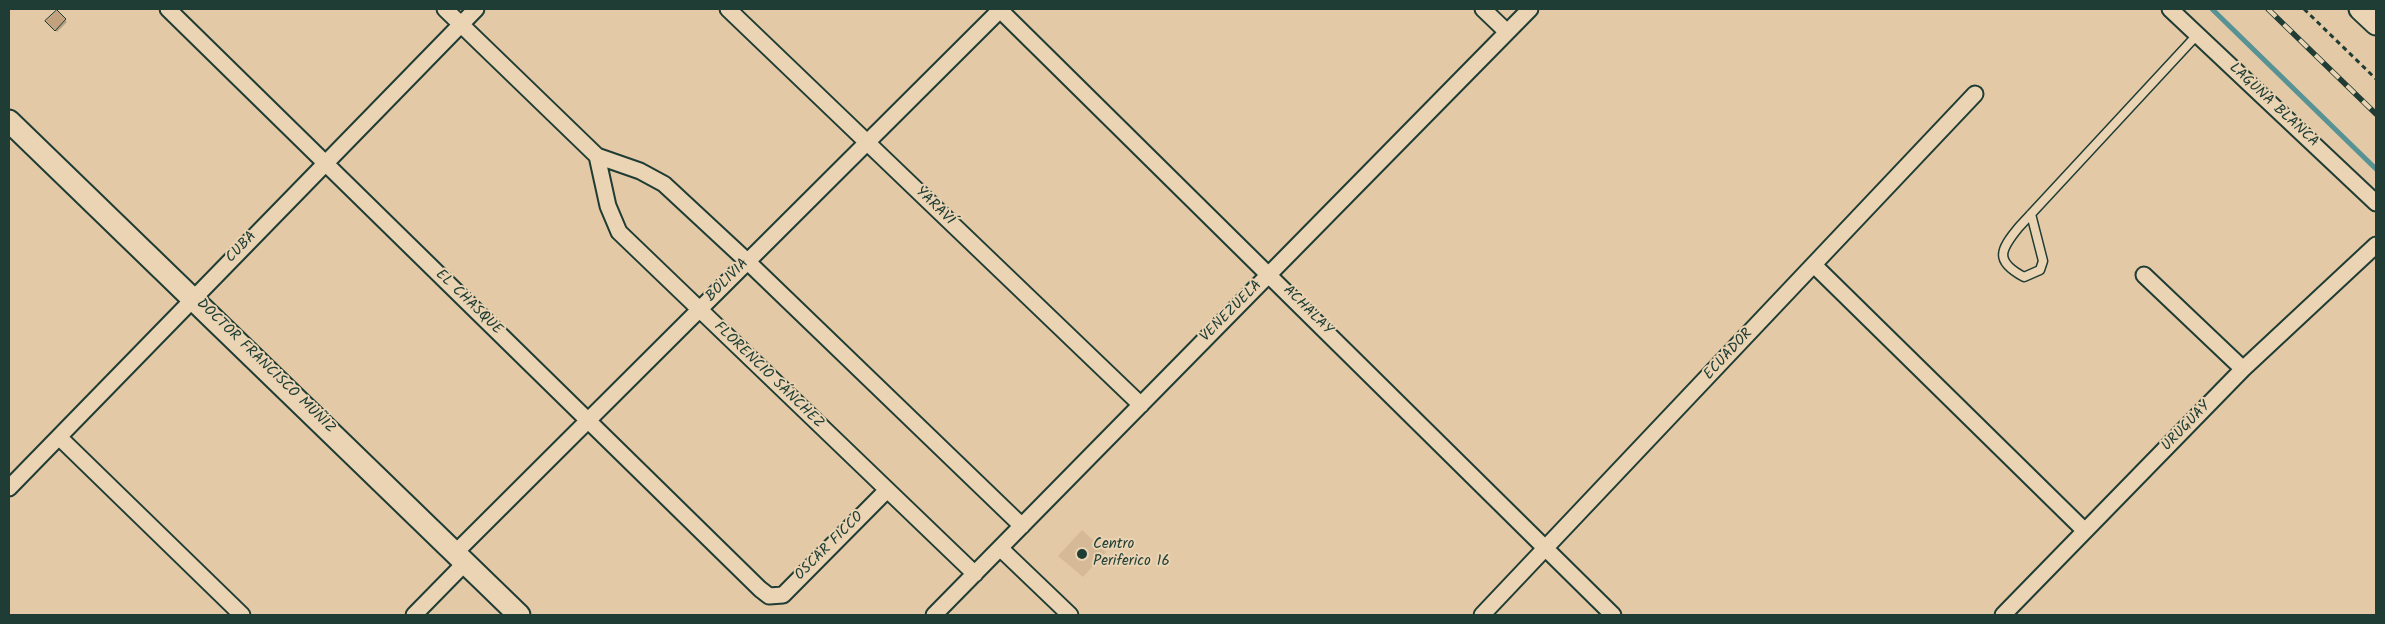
<!DOCTYPE html>
<html>
<head>
<meta charset="utf-8">
<style>
	body { margin:0 }
	#map { position:relative; width:2385px; height:624px; overflow:hidden; background:#e4c9a6; font-family:Kalam,sans-serif }
	canvas { display:block }
	.frame { position:absolute; inset:0; border:10px solid #1f3d34; pointer-events:none }
</style>
</head>
<body>
<div id="map">
<canvas width="2385" height="624"></canvas>
<div class="frame"></div>
</div>
<script>
const c = document.querySelector('canvas').getContext('2d');
c.lineJoin = 'round';
function fill(path, color) { c.fillStyle = color; c.fill(path, 'evenodd'); }
function trace(path, color, width, dash) { c.strokeStyle = color; c.lineWidth = width; c.lineCap = dash ? 'butt' : 'round'; c.setLineDash(dash || []); c.stroke(path); }
function label(font, color, halo, rows, align = 'center') {
  c.font = font + ' Kalam,sans-serif'; c.lineWidth = 4; c.setLineDash([]); c.textBaseline = 'middle'; c.strokeStyle = halo; c.fillStyle = color; for (const [text, x, y, turn = 0] of rows) {
    c.save(); c.translate(x, y); c.rotate((+turn || 0) * Math.PI / 180); c.textAlign = isNaN(turn) ? turn : align; if (halo) c.strokeText(text, 0, 0); c.fillText(text, 0, 0); c.restore();
  }
}
const built = new Path2D(`
	M 1082,530 L 1106,552 L 1083,577 L 1058,556 Z`);
const shadow = new Path2D(`
	M 57,12 L 67,22 L 57,32 L 47,21 Z`);
const stream = new Path2D(`
	M 2212,9 L 2376,169`);
const building = new Path2D(`
	M 57,10 L 66,19 L 55,31 L 45,21 Z`);
const path = new Path2D(`
	M 2304,9 L 2376,79`);
const lane = new Path2D(`
	M 2031,214 L 2043,261 L 2040,270 L 2024,277 C 1994,261 2000,250 2019,227 L 2197,35`);
const street = new Path2D(`
	M 168,9 L 760,589 L 769,596 L 783,595 L 887,490
	M 445,9 L 597,156 L 640,171 L 664,184 L 748,262 L 1022,526
	M 728,9 L 1141,405
	M 999,9 L 1613,615
	M 1483,9 L 1507,32
	M 2170,9 L 2376,203
	M 597,156 L 608,206 L 619,232 L 975,574
	M 1814,265 L 2085,531
	M 2144,275 L 2243,369
	M 59,437 L 242,615
	M 9,488 L 476,9
	M 1000,548 L 1070,615
	M 455,553 L 1001,9
	M 414,615 L 465,563
	M 934,615 L 1530,9
	M 1482,615 L 1975,94
	M 2003,615 L 2243,369 L 2376,245`);
const secondary = new Path2D(`
	M 2360,9 L 2376,24
	M 9,121 L 519,615`);
const rail = new Path2D(`
	M 2268,9 L 2376,114`);
const markers = [
	[1082,554,6,"#1f3d34"]
];
const streetNames = [
	["LAGUNA BLANCA",2273,106,43],
	["YARAVÍ",934,207,44],
	["CUBA",242,248,-46],
	["BOLIVIA",728,281,-45],
	["EL CHASQUE",468,303,44],
	["ACHALAY",1307,311,45],
	["VENEZUELA",1232,312,-45],
	["ECUADOR",1729,355,-47],
	["DOCTOR FRANCISCO MUÑIZ",265,367,44],
	["FLORENCIO SÁNCHEZ",768,376,44],
	["URUGUAY",2187,427,-46],
	["OSCAR FICCO",830,547,-45]
];
const poiNames = [
	["Centro",1093,545],
	["Periferico 16",1093,562]
];
fill(built, '#d6ba98');
fill(shadow, '#0003');
trace(stream, '#579395', 5);
fill(building, '#c1a17e');
trace(building, '#1f3d34', 1);
trace(lane, '#1f3d34', 11);
trace(street, '#1f3d34', 19);
trace(secondary, '#1f3d34', 25);
trace(path, '#1f3d34', 3, [5, 4]);
trace(lane, '#ead4b3', 8);
trace(street, '#ead4b3', 15);
trace(secondary, '#ead4b3', 21);
trace(rail, '#1f3d34', 5.5);
trace(rail, '#ead4b3', 4, [11]);
for (const [x, y, r, color] of markers) { const dot = new Path2D(); dot.arc(x, y, r, 0, 2 * Math.PI); c.fillStyle = color; c.fill(dot); trace(dot, '#ead4b3', 2); }
label('15px', '#1f3d34', '#ead4b3', streetNames);
label('15px', '#1f3d34', '#ead4b3', poiNames, 'left');
</script>
</body>
</html>
